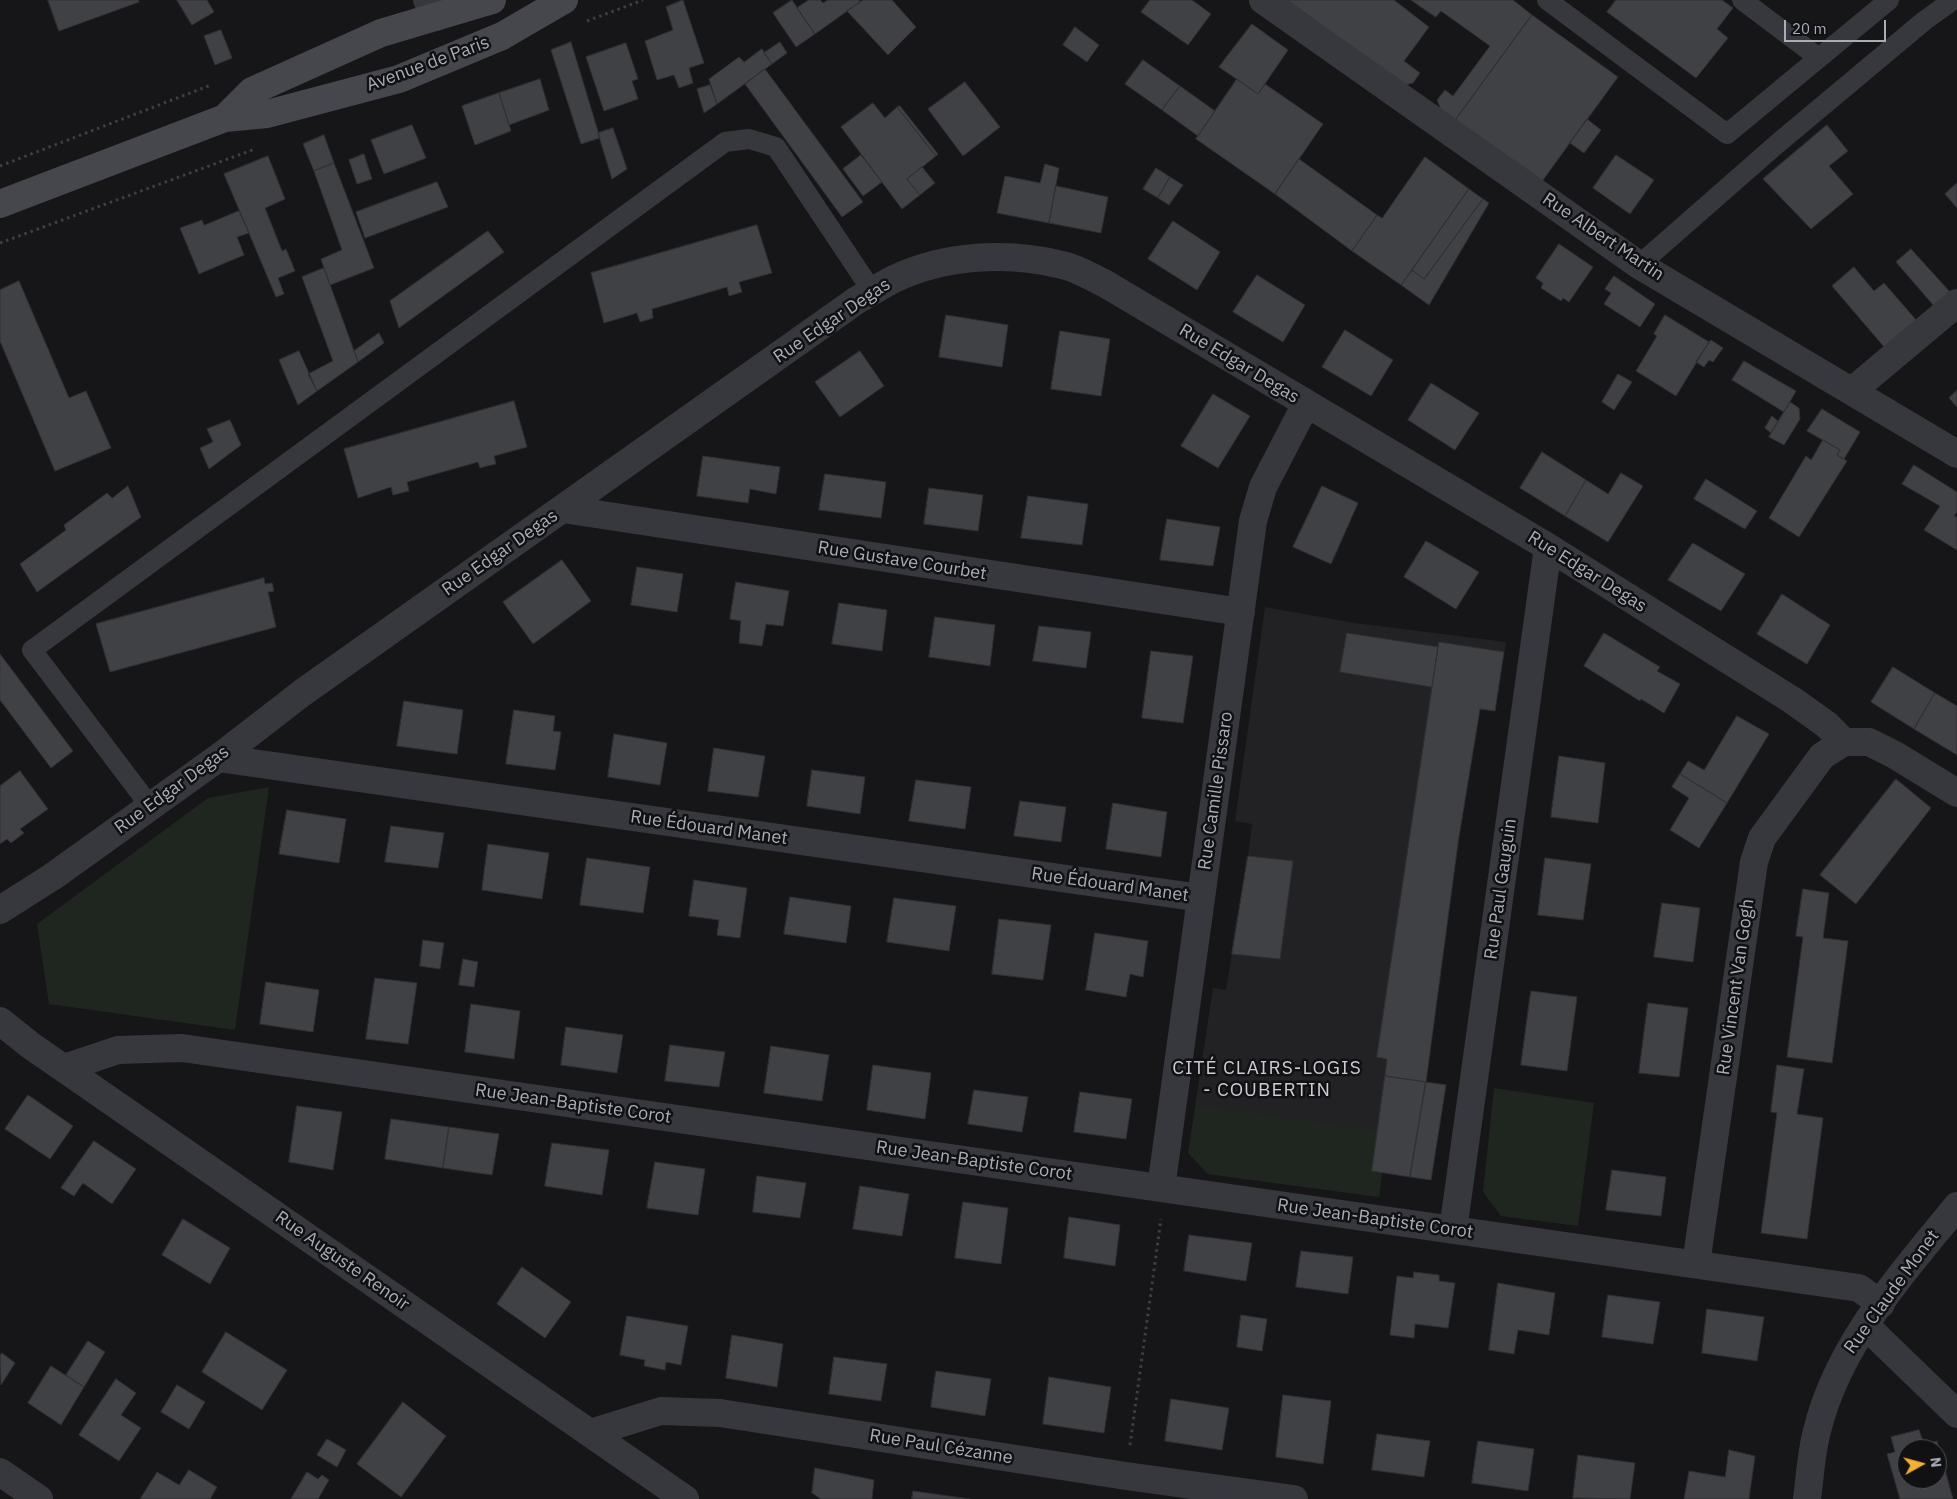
<!DOCTYPE html>
<html>
<head>
<meta charset="utf-8">
<style>
	body { margin:0 }
	#map { position:relative; width:1957px; height:1499px; overflow:hidden; background:#161618; font-family:"IBM Plex Sans",sans-serif }
	canvas { display:block }
	.north { position:absolute; left:1897px; top:1439px; width:50px; height:50px; box-sizing:border-box; background:#111113; border:1px solid #4d4f55; border-radius:50%; rotate:83deg; font-size:14px; font-weight:700; line-height:20px; text-align:center; color:#a8adb8 }
	.north::after { content:''; display:block; margin:auto; width:18px; height:22px; background:#f2b134; clip-path:polygon(50% 0,100% 100%,50% 72%,0 100%) }
	.scale { position:absolute; left:1784px; top:20px; width:102px; height:22px; box-sizing:border-box; border:2px solid #a8adb8; border-top:0; padding-left:6px; font-size:15px; line-height:18px; white-space:nowrap; color:#a8adb8; -webkit-text-stroke:4px #111113; paint-order:stroke }
</style>
</head>
<body>
<div id="map">
<canvas width="1957" height="1499"></canvas>
<div class="north">N</div>
<div class="scale">20 m</div>
</div>
<script>
const c = document.querySelector('canvas').getContext('2d');
c.lineJoin = 'round';
function fill(path, color) { c.fillStyle = color; c.fill(path, 'evenodd'); }
function trace(path, color, width, dash) { c.strokeStyle = color; c.lineWidth = width; c.lineCap = dash ? 'butt' : 'round'; c.setLineDash(dash || []); c.stroke(path); }
function label(font, color, halo, rows, align = 'center') {
  c.font = font + ' "IBM Plex Sans",sans-serif'; c.lineWidth = 5; c.setLineDash([]); c.textBaseline = 'middle'; c.strokeStyle = halo; c.fillStyle = color; for (const [text, x, y, turn = 0] of rows) {
    c.save(); c.translate(x, y); c.rotate((+turn || 0) * Math.PI / 180); c.textAlign = isNaN(turn) ? turn : align; if (halo) c.strokeText(text, 0, 0); c.fillText(text, 0, 0); c.restore();
  }
}
const built = new Path2D(`
	M 1265,607 L 1355,623 L 1506,642 L 1495,711 L 1480,709 L 1458,843 L 1426,1082 L 1446,1085 L 1431,1180 L 1382,1173 L 1379,1197 L 1208,1174 L 1188,1153 L 1213,988 L 1226,990 L 1248,856 L 1252,824 L 1235,821 Z`);
const green = new Path2D(`
	M 269,787 L 235,1030 L 49,1004 L 37,924 L 208,798 Z
	M 1494,1088 L 1594,1103 L 1578,1226 L 1501,1216 L 1483,1192 Z
	M 1196,1105 L 1377,1131 L 1372,1171 L 1382,1172 L 1379,1197 L 1208,1174 L 1188,1153 Z`);
const building = new Path2D(`
	M 48,0 L 138,0 L 139,2 L 59,31 Z
	M 177,0 L 207,0 L 214,12 L 192,25 Z
	M 683,0 L 704,63 L 689,68 L 693,83 L 679,88 L 674,75 L 657,80 L 645,41 L 673,30 L 666,7 Z
	M 792,0 L 815,34 L 796,47 L 773,13 Z
	M 809,0 L 820,0 L 823,3 L 828,0 L 859,0 L 860,2 L 815,34 L 797,8 Z
	M 863,0 L 892,0 L 916,27 L 888,55 L 847,11 Z
	M 1150,0 L 1192,0 L 1211,14 L 1188,45 L 1141,12 Z
	M 1287,0 L 1394,0 L 1429,27 L 1404,61 L 1420,73 L 1413,83 L 1404,85 Z
	M 1411,0 L 1513,0 L 1532,15 L 1454,122 L 1442,112 L 1437,100 L 1445,90 L 1453,96 L 1490,46 L 1441,11 L 1436,17 Z
	M 1616,0 L 1722,0 L 1733,8 L 1717,29 L 1728,38 L 1696,78 L 1607,12 Z
	M 1532,15 L 1618,77 L 1540,184 L 1454,122 Z
	M 1252,24 L 1288,50 L 1258,94 L 1219,67 Z
	M 1075,27 L 1099,45 L 1087,62 L 1063,45 Z
	M 221,30 L 232,58 L 215,65 L 204,36 Z
	M 571,42 L 600,138 L 581,144 L 551,50 Z
	M 780,42 L 787,53 L 772,64 L 764,53 Z
	M 626,43 L 638,79 L 632,81 L 638,99 L 604,111 L 586,57 Z
	M 762,49 L 772,64 L 717,104 L 709,79 L 739,57 L 744,62 Z
	M 1143,60 L 1180,86 L 1162,110 L 1125,84 Z
	M 765,69 L 863,202 L 842,217 L 745,84 Z
	M 540,79 L 549,110 L 509,125 L 499,93 Z
	M 1237,79 L 1258,94 L 1265,84 L 1323,124 L 1275,194 L 1196,139 Z
	M 965,82 L 1000,127 L 963,156 L 928,109 Z
	M 710,85 L 717,104 L 704,113 L 697,89 Z
	M 1180,86 L 1215,111 L 1198,136 L 1162,110 Z
	M 499,93 L 511,131 L 475,145 L 462,106 Z
	M 873,103 L 885,118 L 897,107 L 936,156 L 907,179 L 920,195 L 902,209 L 841,127 Z
	M 900,106 L 938,154 L 936,156 L 897,107 Z
	M 1587,119 L 1601,130 L 1584,153 L 1570,143 Z
	M 412,125 L 426,158 L 384,174 L 371,140 Z
	M 1827,125 L 1848,151 L 1829,166 L 1853,194 L 1811,229 L 1763,179 Z
	M 613,128 L 627,169 L 612,179 L 598,133 Z
	M 324,135 L 334,163 L 314,171 L 303,144 Z
	M 364,154 L 372,179 L 357,184 L 349,160 Z
	M 861,155 L 882,182 L 863,196 L 843,169 Z
	M 1616,155 L 1654,180 L 1630,214 L 1593,188 Z
	M 268,156 L 285,199 L 265,208 L 282,251 L 286,249 L 295,271 L 278,278 L 284,294 L 276,297 L 224,174 Z
	M 1425,157 L 1469,189 L 1401,285 L 1352,251 L 1377,215 L 1382,218 Z
	M 1299,159 L 1377,215 L 1352,251 L 1275,194 Z
	M 334,163 L 374,268 L 330,285 L 321,259 L 342,250 L 314,171 Z
	M 1045,164 L 1059,168 L 1049,223 L 997,213 L 1005,176 L 1040,183 Z
	M 922,167 L 935,183 L 920,195 L 907,179 Z
	M 1156,168 L 1170,177 L 1158,198 L 1143,189 Z
	M 1170,177 L 1183,185 L 1169,205 L 1158,198 Z
	M 437,182 L 448,207 L 365,238 L 356,212 Z
	M 1957,183 L 1957,208 L 1945,194 Z
	M 1056,186 L 1108,197 L 1101,233 L 1049,223 Z
	M 1469,189 L 1483,199 L 1424,279 L 1412,270 Z
	M 1483,199 L 1489,203 L 1429,305 L 1401,285 L 1412,270 L 1424,279 Z
	M 239,211 L 249,233 L 237,237 L 244,255 L 199,274 L 180,228 L 202,220 L 204,225 Z
	M 1173,221 L 1220,252 L 1197,290 L 1148,259 Z
	M 757,225 L 772,273 L 739,282 L 742,292 L 729,296 L 727,287 L 652,309 L 653,318 L 647,320 L 640,322 L 637,313 L 604,323 L 591,273 Z
	M 488,231 L 504,252 L 399,328 L 390,301 Z
	M 1559,244 L 1593,267 L 1569,302 L 1563,298 L 1561,301 L 1541,288 L 1543,283 L 1536,278 Z
	M 1911,249 L 1950,292 L 1934,306 L 1896,262 Z
	M 1854,267 L 1874,291 L 1884,283 L 1917,321 L 1885,348 L 1832,286 Z
	M 324,268 L 358,362 L 317,391 L 308,374 L 333,361 L 302,277 Z
	M 1257,275 L 1305,305 L 1283,342 L 1233,312 Z
	M 1614,276 L 1655,304 L 1640,327 L 1604,304 L 1611,293 L 1605,289 Z
	M 19,281 L 69,398 L 86,391 L 111,448 L 55,471 L 0,341 L 0,290 Z
	M 946,315 L 1008,325 L 1002,367 L 939,357 Z
	M 1665,315 L 1709,342 L 1676,396 L 1636,371 L 1657,336 L 1654,334 Z
	M 1345,330 L 1393,360 L 1371,396 L 1322,367 Z
	M 1060,331 L 1110,339 L 1101,396 L 1051,389 Z
	M 379,333 L 384,343 L 358,362 L 354,351 Z
	M 1711,340 L 1723,348 L 1713,362 L 1709,360 L 1704,367 L 1696,362 Z
	M 299,351 L 317,391 L 298,405 L 279,360 Z
	M 860,351 L 884,386 L 840,417 L 815,382 Z
	M 1744,361 L 1796,391 L 1784,412 L 1732,380 Z
	M 1618,374 L 1632,382 L 1614,410 L 1602,402 Z
	M 1431,383 L 1479,413 L 1455,450 L 1408,420 Z
	M 1957,390 L 1957,407 L 1949,398 Z
	M 1213,394 L 1250,416 L 1218,468 L 1181,446 Z
	M 514,401 L 527,447 L 494,456 L 496,464 L 487,466 L 480,468 L 478,462 L 407,482 L 409,491 L 393,495 L 391,487 L 358,498 L 344,449 Z
	M 1790,402 L 1799,408 L 1800,419 L 1784,445 L 1769,437 Z
	M 1822,409 L 1860,432 L 1844,459 L 1837,455 L 1840,450 L 1807,431 Z
	M 1772,416 L 1778,421 L 1771,433 L 1765,428 Z
	M 230,420 L 241,445 L 209,469 L 200,448 L 213,442 L 207,429 Z
	M 1823,440 L 1840,450 L 1837,455 L 1847,461 L 1799,537 L 1769,518 L 1806,456 L 1811,460 Z
	M 1542,452 L 1586,480 L 1565,516 L 1520,488 Z
	M 703,456 L 780,467 L 776,494 L 750,489 L 748,503 L 697,496 Z
	M 1914,465 L 1957,492 L 1957,512 L 1954,516 L 1957,517 L 1957,550 L 1924,530 L 1940,506 L 1902,484 Z
	M 1621,473 L 1643,486 L 1608,542 L 1565,516 L 1586,480 L 1608,494 Z
	M 825,474 L 886,482 L 881,518 L 819,510 Z
	M 1706,479 L 1757,511 L 1745,529 L 1694,499 Z
	M 128,486 L 141,517 L 37,592 L 20,564 L 66,530 L 64,525 L 107,493 L 112,498 Z
	M 1322,486 L 1358,503 L 1331,564 L 1293,547 Z
	M 929,488 L 983,495 L 978,531 L 924,524 Z
	M 1028,496 L 1088,504 L 1082,545 L 1021,538 Z
	M 1167,519 L 1220,527 L 1213,566 L 1160,560 Z
	M 1426,541 L 1479,572 L 1456,609 L 1404,577 Z
	M 1693,543 L 1745,574 L 1721,611 L 1668,580 Z
	M 562,560 L 591,601 L 533,644 L 503,602 Z
	M 637,567 L 683,574 L 677,612 L 631,605 Z
	M 264,578 L 265,584 L 272,583 L 274,591 L 268,592 L 276,627 L 110,672 L 96,624 Z
	M 736,582 L 789,591 L 783,626 L 766,624 L 762,646 L 739,643 L 741,621 L 730,619 Z
	M 1782,594 L 1830,625 L 1807,664 L 1757,634 Z
	M 839,603 L 887,610 L 882,651 L 832,644 Z
	M 935,617 L 995,625 L 990,666 L 929,657 Z
	M 1039,626 L 1091,632 L 1086,668 L 1033,661 Z
	M 1347,633 L 1438,647 L 1432,687 L 1340,672 Z
	M 1604,633 L 1660,667 L 1657,671 L 1680,684 L 1664,713 L 1641,699 L 1640,701 L 1584,666 Z
	M 1439,642 L 1504,652 L 1495,711 L 1480,709 L 1458,843 L 1426,1082 L 1385,1076 L 1387,1059 L 1377,1057 Z
	M 1151,651 L 1193,656 L 1183,723 L 1142,718 Z
	M 0,654 L 73,751 L 51,768 L 0,700 Z
	M 1893,667 L 1935,693 L 1914,729 L 1871,702 Z
	M 1935,693 L 1957,706 L 1957,755 L 1914,729 Z
	M 404,701 L 463,710 L 457,754 L 397,746 Z
	M 514,710 L 555,716 L 553,731 L 561,732 L 555,770 L 506,764 Z
	M 1737,716 L 1769,734 L 1727,803 L 1680,774 L 1688,761 L 1704,770 Z
	M 614,734 L 667,743 L 660,785 L 608,777 Z
	M 714,748 L 765,756 L 758,797 L 708,791 Z
	M 1559,756 L 1605,763 L 1598,823 L 1551,817 Z
	M 812,770 L 865,777 L 860,814 L 807,806 Z
	M 20,771 L 48,809 L 20,829 L 24,833 L 11,843 L 7,839 L 0,844 L 0,786 Z
	M 1680,774 L 1727,803 L 1699,848 L 1670,830 L 1689,798 L 1672,787 Z
	M 1896,779 L 1931,808 L 1856,904 L 1820,875 Z
	M 916,780 L 971,787 L 965,829 L 909,821 Z
	M 1020,801 L 1066,807 L 1061,842 L 1014,836 Z
	M 1113,803 L 1167,812 L 1161,857 L 1106,849 Z
	M 287,810 L 346,819 L 339,863 L 279,854 Z
	M 391,826 L 444,833 L 438,868 L 385,862 Z
	M 488,844 L 549,853 L 542,899 L 482,890 Z
	M 1248,856 L 1293,861 L 1280,959 L 1232,954 Z
	M 587,858 L 650,867 L 643,913 L 580,905 Z
	M 1545,858 L 1591,864 L 1583,920 L 1538,915 Z
	M 694,880 L 747,888 L 740,938 L 717,935 L 719,920 L 689,916 Z
	M 1803,889 L 1829,893 L 1823,938 L 1848,941 L 1832,1063 L 1787,1057 L 1803,937 L 1796,936 Z
	M 790,897 L 851,906 L 846,943 L 784,934 Z
	M 894,898 L 956,906 L 949,951 L 887,942 Z
	M 1662,903 L 1700,908 L 1693,962 L 1654,957 Z
	M 999,919 L 1051,925 L 1043,980 L 992,974 Z
	M 1095,933 L 1148,941 L 1143,977 L 1130,974 L 1126,997 L 1086,990 Z
	M 423,940 L 444,943 L 440,969 L 420,966 Z
	M 463,959 L 478,962 L 474,987 L 459,985 Z
	M 375,978 L 417,983 L 408,1044 L 366,1039 Z
	M 266,982 L 319,990 L 313,1032 L 260,1024 Z
	M 1531,991 L 1577,997 L 1567,1071 L 1521,1065 Z
	M 1648,1003 L 1688,1008 L 1679,1077 L 1639,1073 Z
	M 471,1004 L 520,1011 L 514,1059 L 465,1052 Z
	M 566,1027 L 623,1035 L 617,1073 L 561,1065 Z
	M 670,1045 L 725,1052 L 719,1087 L 665,1081 Z
	M 771,1046 L 829,1055 L 822,1101 L 764,1093 Z
	M 873,1065 L 931,1073 L 925,1119 L 867,1110 Z
	M 1777,1065 L 1804,1069 L 1797,1114 L 1823,1118 L 1807,1239 L 1761,1233 L 1777,1113 L 1771,1112 Z
	M 1385,1076 L 1426,1082 L 1410,1177 L 1372,1171 Z
	M 1426,1082 L 1446,1085 L 1431,1180 L 1410,1177 Z
	M 974,1090 L 1028,1097 L 1022,1132 L 968,1124 Z
	M 1080,1092 L 1132,1099 L 1126,1139 L 1074,1132 Z
	M 28,1095 L 73,1126 L 50,1159 L 5,1129 Z
	M 297,1106 L 342,1112 L 333,1170 L 289,1162 Z
	M 391,1119 L 449,1127 L 443,1168 L 385,1159 Z
	M 449,1127 L 499,1134 L 492,1175 L 443,1168 Z
	M 94,1141 L 136,1169 L 112,1204 L 83,1183 L 74,1196 L 61,1188 Z
	M 552,1143 L 609,1150 L 602,1195 L 545,1186 Z
	M 655,1162 L 705,1169 L 698,1215 L 647,1208 Z
	M 1612,1170 L 1666,1177 L 1661,1216 L 1606,1210 Z
	M 757,1176 L 806,1183 L 800,1218 L 753,1212 Z
	M 860,1186 L 909,1194 L 902,1236 L 853,1229 Z
	M 963,1202 L 1008,1208 L 1001,1264 L 955,1258 Z
	M 1069,1217 L 1120,1225 L 1115,1266 L 1064,1258 Z
	M 183,1219 L 230,1248 L 210,1284 L 162,1255 Z
	M 1189,1235 L 1252,1243 L 1246,1281 L 1184,1271 Z
	M 1301,1251 L 1353,1257 L 1348,1294 L 1296,1287 Z
	M 522,1267 L 571,1302 L 545,1338 L 497,1304 Z
	M 1414,1272 L 1439,1275 L 1439,1281 L 1455,1283 L 1448,1328 L 1415,1324 L 1414,1338 L 1390,1335 L 1397,1276 L 1413,1278 Z
	M 1498,1283 L 1555,1293 L 1549,1335 L 1518,1330 L 1514,1354 L 1489,1350 Z
	M 1608,1295 L 1660,1302 L 1653,1344 L 1602,1337 Z
	M 1707,1309 L 1764,1317 L 1757,1361 L 1702,1353 Z
	M 1241,1315 L 1267,1319 L 1262,1351 L 1237,1347 Z
	M 627,1316 L 688,1326 L 681,1365 L 666,1362 L 665,1370 L 644,1366 L 645,1360 L 620,1355 Z
	M 226,1332 L 287,1370 L 262,1410 L 202,1372 Z
	M 732,1335 L 783,1344 L 777,1387 L 726,1378 Z
	M 88,1341 L 105,1352 L 84,1387 L 66,1375 Z
	M 2,1353 L 15,1363 L 1,1385 L 0,1356 Z
	M 834,1357 L 887,1364 L 881,1401 L 829,1394 Z
	M 51,1366 L 84,1387 L 61,1425 L 28,1403 Z
	M 936,1371 L 991,1379 L 985,1416 L 931,1407 Z
	M 1049,1377 L 1111,1387 L 1104,1433 L 1043,1424 Z
	M 116,1379 L 136,1393 L 121,1415 L 141,1428 L 119,1461 L 79,1435 Z
	M 177,1385 L 205,1402 L 189,1429 L 161,1412 Z
	M 1283,1395 L 1331,1401 L 1323,1464 L 1276,1457 Z
	M 1171,1399 L 1229,1408 L 1222,1450 L 1165,1441 Z
	M 403,1402 L 446,1436 L 401,1497 L 357,1464 Z
	M 1919,1430 L 1924,1444 L 1937,1441 L 1953,1499 L 1900,1499 L 1887,1454 L 1895,1452 L 1891,1437 ZM 1907,1449 L 1937,1449 L 1937,1479 L 1907,1479 Z
	M 1377,1434 L 1430,1441 L 1424,1477 L 1372,1470 Z
	M 327,1439 L 346,1450 L 337,1467 L 317,1455 Z
	M 1478,1441 L 1534,1449 L 1528,1491 L 1472,1483 Z
	M 1729,1450 L 1755,1456 L 1749,1499 L 1684,1499 L 1689,1471 L 1725,1477 Z
	M 1578,1455 L 1635,1463 L 1630,1499 L 1573,1498 Z
	M 815,1468 L 874,1480 L 872,1499 L 821,1499 L 812,1493 Z
	M 189,1470 L 217,1487 L 210,1499 L 140,1499 L 157,1472 L 179,1485 Z
	M 307,1472 L 318,1479 L 322,1475 L 329,1480 L 318,1499 L 291,1499 Z
	M 913,1491 L 970,1499 L 912,1499 Z`);
const path = new Path2D(`
	M 587,21 L 643,0
	M 0,166 L 211,85
	M 0,243 L 255,149
	M 1130,1445 L 1161,1219`);
const service = new Path2D(`
	M 1547,0 L 1727,134 L 1889,0
	M 1742,0 L 1819,58
	M 1639,265 L 1777,144 L 1924,21 L 1953,0
	M 150,806 L 32,650 L 725,142 L 749,139 L 776,147 L 872,291`);
const minor = new Path2D(`
	M 427,0 L 436,17
	M 1263,0 L 1639,265 L 1957,454
	M 1852,391 L 1957,303
	M 563,509 L 1241,612
	M 218,758 L 1201,898
	M 0,910 L 52,877 L 218,758 L 302,693 L 857,300 C 870,293 882,285 894,279 C 944,255 1009,251 1062,265 C 1077,268 1091,277 1104,283 L 1548,547 L 1792,700 L 1827,725 L 1844,742 L 1869,742 L 1895,755 L 1957,793
	M 0,1021 L 30,1045 L 685,1499
	M 64,1068 L 118,1050 L 182,1048 L 1859,1288 L 1881,1304
	M 1161,1188 L 1253,521 L 1263,487 L 1306,404
	M 1453,1230 L 1548,547
	M 1696,1264 L 1754,862 L 1762,838 L 1822,756 L 1844,742
	M 1866,1326 L 1957,1414
	M 590,1433 L 661,1411 L 720,1413 L 1126,1476 L 1294,1499
	M 0,1472 L 39,1499
	M 1807,1499 C 1810,1477 1811,1453 1817,1431 C 1838,1344 1902,1274 1957,1206`);
const secondary = new Path2D(`
	M 225,118 L 252,91 L 381,33 L 492,0
	M 0,204 L 225,118 L 267,114 L 399,79 L 502,36 L 564,0`);
const streetNames = [
	["Avenue de Paris",428,64,-20],
	["Rue Albert Martin",1603,237,34],
	["Rue Edgar Degas",832,321,-34],
	["Rue Edgar Degas",1239,364,31],
	["Rue Edgar Degas",500,553,-35],
	["Rue Gustave Courbet",902,561,9],
	["Rue Edgar Degas",1587,572,32],
	["Rue Edgar Degas",172,790,-36],
	["Rue Camille Pissaro",1216,791,-82],
	["Rue Édouard Manet",709,828,8],
	["Rue Édouard Manet",1110,885,8],
	["Rue Paul Gauguin",1501,889,-82],
	["Rue Vincent Van Gogh",1736,987,-82],
	["Rue Jean-Baptiste Corot",573,1104,8],
	["Rue Jean-Baptiste Corot",974,1161,8],
	["Rue Jean-Baptiste Corot",1375,1219,8],
	["Rue Auguste Renoir",342,1261,35],
	["Rue Claude Monet",1892,1292,-54],
	["Rue Paul Cézanne",941,1447,9]
];
const neighbourhoodNames = [
	["CITÉ CLAIRS-LOGIS",1267,1069],
	["- COUBERTIN",1267,1091]
];
fill(built, '#222225');
fill(green, '#1e261f');
fill(building, '#404145');
trace(building, '#303034', 1);
trace(path, '#3d3f44', 3, [2.5, 4]);
trace(service, '#37383d', 20);
trace(minor, '#37383d', 28);
trace(secondary, '#45474d', 28);
label('18px', '#a8adb8', '#111113', streetNames);
c.letterSpacing = '1px';
label('19px', '#c9ccd4', '#111113', neighbourhoodNames);
c.letterSpacing = '0px';
</script>
</body>
</html>
